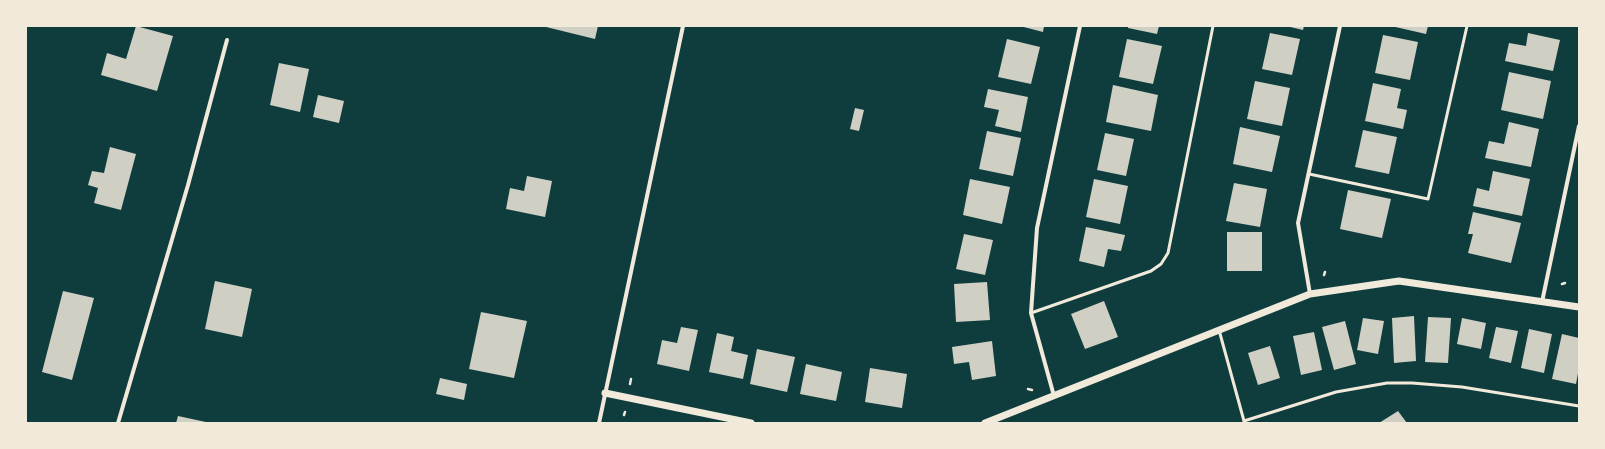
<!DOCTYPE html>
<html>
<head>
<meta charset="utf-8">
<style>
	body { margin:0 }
	#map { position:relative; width:1605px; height:449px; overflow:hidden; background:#0f3d3e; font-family:"Archivo Narrow",sans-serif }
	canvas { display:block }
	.frame { position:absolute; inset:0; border:27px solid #f1e9da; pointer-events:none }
</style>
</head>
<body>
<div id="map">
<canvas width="1605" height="449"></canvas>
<div class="frame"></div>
</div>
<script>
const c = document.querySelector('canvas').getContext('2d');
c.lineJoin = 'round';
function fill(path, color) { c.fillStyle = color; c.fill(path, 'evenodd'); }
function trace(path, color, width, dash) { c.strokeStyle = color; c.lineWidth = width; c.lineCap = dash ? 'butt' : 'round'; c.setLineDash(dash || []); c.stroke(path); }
const building = new Path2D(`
	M 136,26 L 173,36 L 157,91 L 101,75 L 107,53 L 126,59 Z
	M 542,26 L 598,26 L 595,39 Z
	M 1020,26 L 1044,26 L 1043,32 Z
	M 1128,26 L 1159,26 L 1157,34 L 1128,28 Z
	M 1286,26 L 1304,26 L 1303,30 Z
	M 1391,26 L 1428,26 L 1426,34 Z
	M 1270,33 L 1300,39 L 1292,75 L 1262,69 Z
	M 1528,33 L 1560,40 L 1553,71 L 1505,61 L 1509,43 L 1526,46 Z
	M 1383,35 L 1418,42 L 1410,80 L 1375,73 Z
	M 1007,39 L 1040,47 L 1031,84 L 998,77 Z
	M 1127,39 L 1162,46 L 1153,84 L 1119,77 Z
	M 279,63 L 309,69 L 300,112 L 270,105 Z
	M 1509,72 L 1551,81 L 1543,119 L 1501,110 Z
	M 1255,81 L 1290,88 L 1282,126 L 1247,119 Z
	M 1373,83 L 1401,89 L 1397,108 L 1407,110 L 1403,129 L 1365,121 Z
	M 1113,85 L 1158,95 L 1151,131 L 1106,122 Z
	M 988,89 L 1028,97 L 1021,132 L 995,126 L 999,110 L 984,107 Z
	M 318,95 L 344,101 L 339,123 L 313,117 Z
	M 855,108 L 864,110 L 859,131 L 850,129 Z
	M 1509,122 L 1539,129 L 1531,167 L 1485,158 L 1489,141 L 1504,144 Z
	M 1240,127 L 1280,136 L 1272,172 L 1233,164 Z
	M 1363,130 L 1397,137 L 1389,174 L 1355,167 Z
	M 987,131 L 1021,138 L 1013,176 L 979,169 Z
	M 1105,133 L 1134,139 L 1126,176 L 1097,170 Z
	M 110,147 L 136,154 L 121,210 L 94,203 L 98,188 L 88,185 L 92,171 L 104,173 Z
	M 1493,171 L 1530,179 L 1522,216 L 1473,206 L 1477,188 L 1489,191 Z
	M 527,176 L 552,181 L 545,217 L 506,209 L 510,188 L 524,191 Z
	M 970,179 L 1010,187 L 1002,224 L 963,215 Z
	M 1094,179 L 1128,186 L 1120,224 L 1086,217 Z
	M 1234,183 L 1267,189 L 1260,227 L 1226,221 Z
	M 1348,190 L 1391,199 L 1382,238 L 1340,229 Z
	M 1473,212 L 1521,223 L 1511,263 L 1468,253 L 1473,234 L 1468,234 Z
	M 1086,227 L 1125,235 L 1121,251 L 1108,249 L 1104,267 L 1079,261 Z
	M 1227,232 L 1262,232 L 1262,271 L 1227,271 Z
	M 964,234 L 993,240 L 985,275 L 956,269 Z
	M 215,281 L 252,289 L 242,337 L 205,329 Z
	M 987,282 L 990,320 L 956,322 L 954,284 Z
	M 63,291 L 94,298 L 72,380 L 42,372 Z
	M 1104,301 L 1118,337 L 1085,349 L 1071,314 Z
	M 481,312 L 527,321 L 514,378 L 469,369 Z
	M 1414,316 L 1416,361 L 1394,363 L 1392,318 Z
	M 1428,317 L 1451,318 L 1448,363 L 1425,362 Z
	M 1363,318 L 1384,321 L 1378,354 L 1357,350 Z
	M 1462,318 L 1486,323 L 1481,349 L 1457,344 Z
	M 1345,321 L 1356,364 L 1334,370 L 1322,327 Z
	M 681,327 L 698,330 L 689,371 L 657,364 L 662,340 L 677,343 Z
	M 1496,327 L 1518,331 L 1511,363 L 1489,358 Z
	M 1529,329 L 1552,334 L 1544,373 L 1521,368 Z
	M 1314,332 L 1322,370 L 1301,375 L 1293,336 Z
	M 717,333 L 734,337 L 731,351 L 748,355 L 743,379 L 709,372 Z
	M 1562,334 L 1579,338 L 1579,368 L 1576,384 L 1552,379 Z
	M 992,341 L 996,376 L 972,380 L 969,362 L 954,364 L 952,347 Z
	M 1270,346 L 1280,378 L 1258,385 L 1248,353 Z
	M 757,349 L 795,357 L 787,392 L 750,384 Z
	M 806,364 L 842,372 L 836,401 L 800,394 Z
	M 870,368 L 907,374 L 902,408 L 865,402 Z
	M 440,378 L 467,384 L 464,400 L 436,394 Z
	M 1398,411 L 1407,423 L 1379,423 Z
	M 178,416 L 206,422 L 206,423 L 176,423 Z`);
const path = new Path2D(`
	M 1324,275 L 1325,272
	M 1562,284 L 1565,283
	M 630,384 L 631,379
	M 1028,389 L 1032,390
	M 624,415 L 625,412`);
const service = new Path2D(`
	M 1309,174 L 1428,199 L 1467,26
	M 1031,313 L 1151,271 L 1161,264 L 1168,253 L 1213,26
	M 1219,330 L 1244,421
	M 1244,423 L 1244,421 L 1336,392 L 1387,383 L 1412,383 L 1462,387 L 1579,406`);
const minor = new Path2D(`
	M 1310,294 L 1298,223 L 1340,26
	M 1542,302 L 1579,126
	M 1054,396 L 1031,313 L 1037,228 L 1080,26
	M 118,423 L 188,185 L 227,40
	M 599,423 L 683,26`);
const tertiary = new Path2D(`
	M 605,393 L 751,423
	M 985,423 L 1310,294 L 1399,281 L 1579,307`);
fill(building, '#cfcfc3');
trace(path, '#f1e9da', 2.5);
trace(service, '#f1e9da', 3);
trace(minor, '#f1e9da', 4);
trace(tertiary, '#f1e9da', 7);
</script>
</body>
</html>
